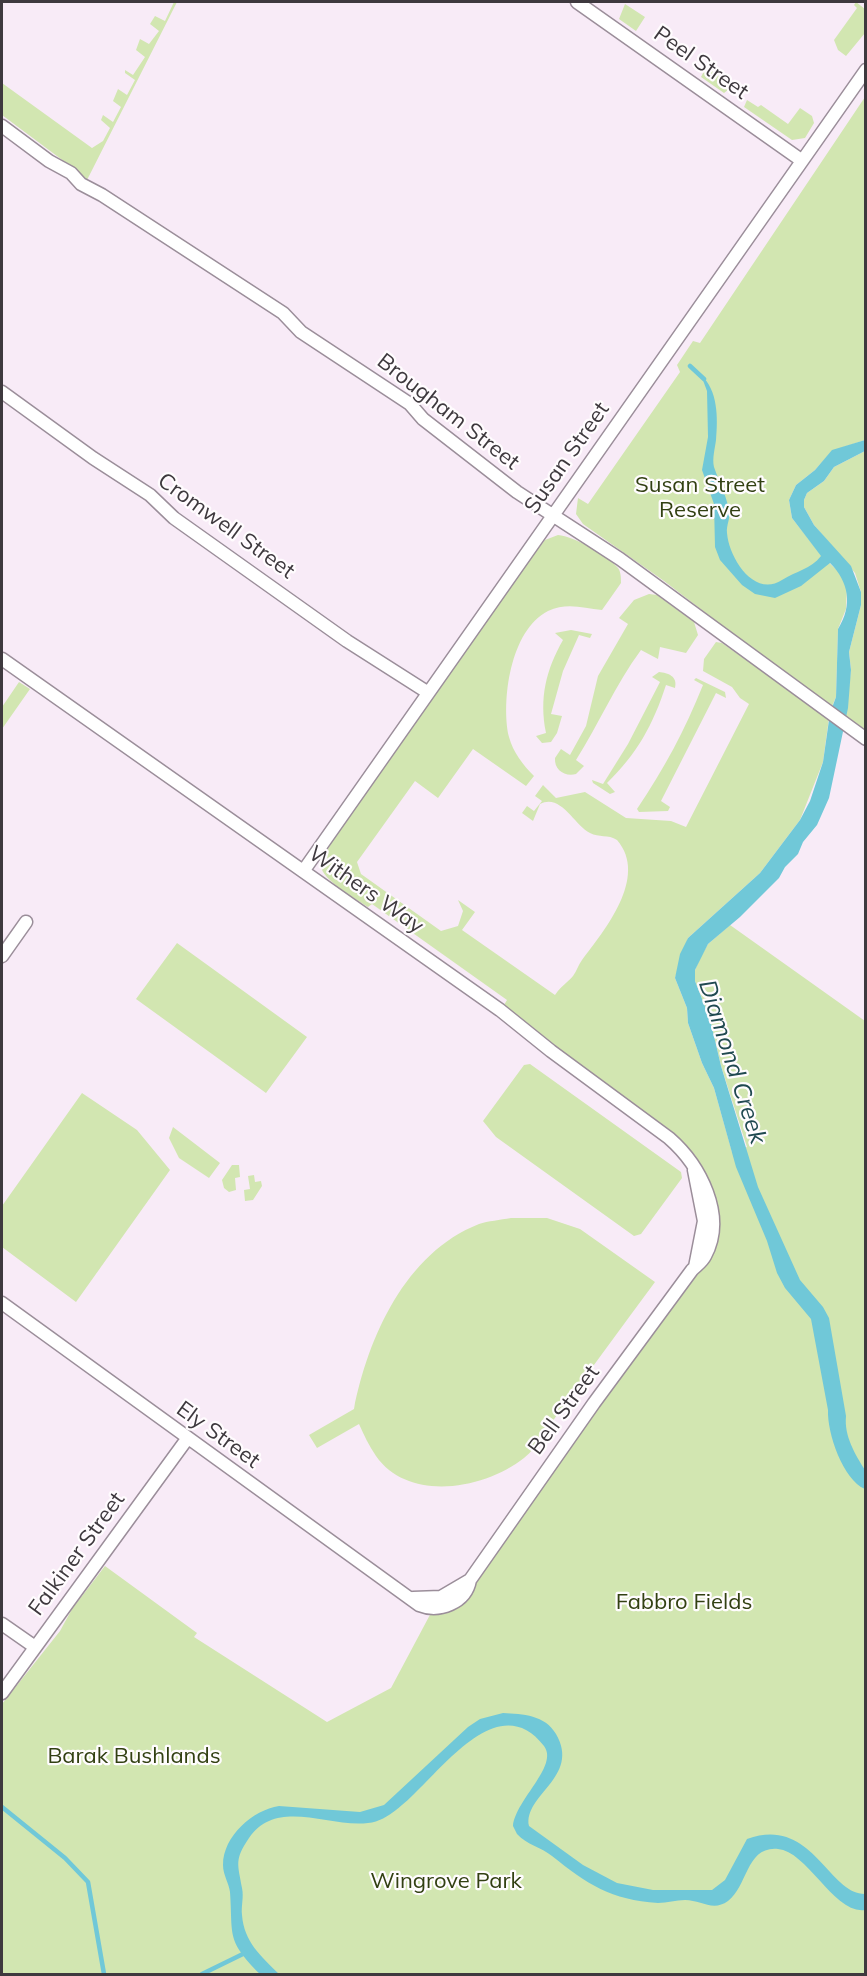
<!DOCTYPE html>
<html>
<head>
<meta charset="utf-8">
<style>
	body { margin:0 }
	#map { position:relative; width:867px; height:1976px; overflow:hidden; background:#f8ebf7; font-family:Mulish,sans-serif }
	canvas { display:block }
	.frame { position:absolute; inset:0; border:3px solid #3e393e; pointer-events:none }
</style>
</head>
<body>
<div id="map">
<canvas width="867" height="1976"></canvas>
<div class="frame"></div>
</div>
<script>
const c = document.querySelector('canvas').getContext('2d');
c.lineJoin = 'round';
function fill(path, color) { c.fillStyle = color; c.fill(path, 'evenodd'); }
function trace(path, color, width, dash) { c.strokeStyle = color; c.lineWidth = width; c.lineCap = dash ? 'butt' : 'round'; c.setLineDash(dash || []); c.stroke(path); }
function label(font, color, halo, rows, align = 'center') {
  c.font = font + ' Mulish,sans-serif'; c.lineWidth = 4.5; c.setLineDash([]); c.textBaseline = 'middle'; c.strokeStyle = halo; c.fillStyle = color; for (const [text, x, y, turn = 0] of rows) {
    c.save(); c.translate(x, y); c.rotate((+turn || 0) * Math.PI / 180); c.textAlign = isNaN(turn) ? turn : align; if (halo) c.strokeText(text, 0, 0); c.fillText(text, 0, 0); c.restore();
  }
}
const green = new Path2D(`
	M 174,2 L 177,2 L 86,182 L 73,168 L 2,115 L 2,83 L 92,148 L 103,141 L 110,128 L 101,120 L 103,115 L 113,122 L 121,107 L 113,101 L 118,89 L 127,95 L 135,80 L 125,73 L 125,70 L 133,75 L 145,57 L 136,50 L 140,39 L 149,44 L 159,31 L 150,24 L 155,16 L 165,21 Z
	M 856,2 L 865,9 L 865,33 L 846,56 L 838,50 L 834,40 L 857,8 L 854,5 Z
	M 625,4 L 645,17 L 636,31 L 619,19 Z
	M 706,67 L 733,86 L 724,93 L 701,77 Z
	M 865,97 L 865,440 L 832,451 L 815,470 L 796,485 L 789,500 L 792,518 L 821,555 L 842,575 L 847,587 L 846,609 L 838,629 L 836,697 L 831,709 L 664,581 L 583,524 L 576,514 L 578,498 L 588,504 L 680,372 L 677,365 L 693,341 L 700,343 Z
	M 747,100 L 758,107 L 761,105 L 788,124 L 800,108 L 812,116 L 814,123 L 805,138 L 792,140 L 744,107 Z
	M 865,451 L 865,733 L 845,718 L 851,670 L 849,652 L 861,605 L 861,592 L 855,573 L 814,525 L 804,507 L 804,500 L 807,493 L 824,481 L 834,467 Z
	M 558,535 C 574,536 609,556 618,568 C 621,572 621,578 621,583 L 602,610 C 583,608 567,602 548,611 C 510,630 501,702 509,737 C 513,752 523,765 534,776 L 526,786 L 473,749 L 438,798 L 415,781 L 357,862 L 361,874 L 441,931 L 458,926 L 463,911 L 458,900 L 475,912 L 462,930 L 555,995 C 562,985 567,983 573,976 C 577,971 578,965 582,960 C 604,931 649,877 617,840 C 608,834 599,838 590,833 C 574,825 561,793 540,804 L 533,821 L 522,813 L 527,806 L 534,811 L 542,801 L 535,796 L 543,785 L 556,798 L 585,792 L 626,818 L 671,821 L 686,827 L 749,704 L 740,698 L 732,687 L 703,671 L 704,659 L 716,642 L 722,643 L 829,718 L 823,762 L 800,820 L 760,873 L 688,938 L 675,978 L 687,1008 L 688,1023 L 702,1063 L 714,1088 L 732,1152 L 747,1147 L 721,1066 L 710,1019 L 695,981 L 695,970 L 700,958 L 708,944 L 730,925 L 865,1021 L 865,1974 L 2,1974 L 2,1704 L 60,1631 L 72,1609 L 105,1566 L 197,1633 L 194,1637 L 327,1722 L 391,1688 L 432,1611 L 468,1594 L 577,1437 L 703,1267 L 707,1179 L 695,1155 L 670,1130 L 580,1065 L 504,1005 L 507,1000 L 372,904 L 368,907 C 356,899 322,880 321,866 C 320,845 510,587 537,550 L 545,540 Z
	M 649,594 L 657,595 L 694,622 L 698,635 L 686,653 L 660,647 L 658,659 L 641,650 C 615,685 599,724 576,760 L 584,766 L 576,774 C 565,777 554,770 555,758 L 561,749 L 570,755 L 586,726 L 598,676 L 628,624 L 619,618 L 634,600 Z
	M 571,630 L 592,634 L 590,638 L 579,635 L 563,671 L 551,714 L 562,716 L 557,733 L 551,742 L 542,743 L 536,736 L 546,733 C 539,698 546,670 563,640 L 555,633 Z
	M 659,672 C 668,673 678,676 675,688 L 666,685 C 653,725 637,754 607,783 L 615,792 L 610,794 L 593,783 L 592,780 L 603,784 L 628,744 L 660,682 L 652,677 Z
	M 696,678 L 725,692 L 726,698 L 716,693 L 661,801 L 670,807 L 668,811 L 639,812 L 637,809 C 664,769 685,730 703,685 L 694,680 Z
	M 19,682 L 30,689 L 2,729 L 2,707 Z
	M 177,943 L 307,1037 L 266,1093 L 136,999 Z
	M 530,1064 L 681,1172 L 682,1178 L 641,1234 L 634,1236 L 496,1137 L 483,1121 L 524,1065 Z
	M 82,1093 L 137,1130 L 170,1170 L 76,1302 L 2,1247 L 2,1206 Z
	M 173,1127 L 220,1163 L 209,1178 L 179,1158 L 169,1138 Z
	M 232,1165 L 239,1165 L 240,1177 L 235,1178 L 236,1190 L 229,1192 L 224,1188 L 222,1180 Z
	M 254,1175 L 255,1182 L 261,1181 L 262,1186 L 253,1200 L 245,1201 L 244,1190 L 250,1189 L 248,1176 Z
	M 511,1218 L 547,1218 L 580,1229 L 655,1282 C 623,1325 592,1368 560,1411 C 549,1425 538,1447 524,1458 C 485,1489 409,1503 376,1456 C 369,1446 364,1435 359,1424 L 317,1448 L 309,1435 L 354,1409 C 368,1338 405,1253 479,1224 C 488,1221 500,1220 511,1218 Z`);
const water = new Path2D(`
	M 701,375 C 718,390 718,418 716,440 C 715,448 712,459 714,467 C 719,482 726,494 729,510 C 731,518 726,525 727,533 C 729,558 754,598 782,580 C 796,571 811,569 821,556 L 792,518 L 789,500 L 796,485 L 815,470 L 832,450 L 865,440 L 865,451 L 834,467 L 824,481 L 807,493 L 804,500 L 804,507 L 814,525 L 851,566 L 861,592 L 861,605 L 849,652 L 851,670 L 848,708 L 829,798 L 817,825 L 803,842 L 798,854 L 785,867 L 779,878 L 740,917 L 708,944 L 695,970 L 695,981 L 710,1019 L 721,1066 L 758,1187 L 800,1280 L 823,1307 L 829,1318 L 846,1416 C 844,1436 855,1454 865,1470 C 867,1474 865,1484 865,1489 C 843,1480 827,1433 828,1410 L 811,1319 L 785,1288 L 777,1273 L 767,1241 L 736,1167 L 714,1088 L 702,1063 L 688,1023 L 687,1008 L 675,978 L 680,954 L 688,938 L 760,873 L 800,820 L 810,801 L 823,762 L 830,713 L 836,697 L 838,629 C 853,605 849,582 830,563 L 801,586 L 775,598 L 755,594 L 742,585 L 720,560 L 715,547 L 714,504 L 702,470 L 708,437 L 707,391 Z
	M 503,1713 C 523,1714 545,1715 556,1734 C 581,1777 523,1795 529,1826 L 583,1865 L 617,1883 L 653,1890 L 712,1890 L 725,1880 L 747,1839 C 812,1815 828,1894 865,1894 L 865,1910 C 835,1915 807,1851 778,1849 C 746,1846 748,1886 728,1901 C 713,1912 701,1900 685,1900 C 676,1900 667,1903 658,1903 C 611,1900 587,1884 552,1856 C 541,1847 527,1845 517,1834 L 513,1826 C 516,1799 559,1766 544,1746 C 495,1683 434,1783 396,1810 C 388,1816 379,1822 368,1823 C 329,1828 277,1797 249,1838 C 234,1860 238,1864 242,1888 C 244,1897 241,1906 242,1915 C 244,1942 261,1956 279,1974 L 260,1974 C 226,1940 233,1936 230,1892 C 229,1883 223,1875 223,1865 C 223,1836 253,1810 279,1806 L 360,1812 L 384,1805 L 468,1727 L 480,1719 Z`);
const stream = new Path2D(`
	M 690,366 L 704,379
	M 2,1807 L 65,1858 L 88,1882 L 104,1974
	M 202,1974 L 245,1953`);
const minor = new Path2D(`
	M 577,2 L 801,160
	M 2,126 L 49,161 L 71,173 L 81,184 L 102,195 L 283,313 L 301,332 L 410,404 L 423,419 L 517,492 L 620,559 L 866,739
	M 2,392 L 93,458 L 150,495 L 174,518 L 347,641 L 427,692
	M 2,659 L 500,1010 L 551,1051 L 669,1138 C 700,1165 727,1216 705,1256 C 702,1262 697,1265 692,1270 L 594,1403 L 470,1580 C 466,1603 439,1613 419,1605 L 2,1303
	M 304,870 L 866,70
	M 2,956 L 26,922
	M 694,1170 L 704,1221 L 695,1267
	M 413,1598 L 441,1597 L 470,1580
	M 2,1624 L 35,1647
	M 2,1693 L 187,1439`);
const streetNames = [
	["Peel Street",701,63,35],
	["Brougham Street",448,412,38],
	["Susan Street",567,458,-55],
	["Cromwell Street",226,526,36],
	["Withers Way",366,890,35],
	["Bell Street",564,1410,-54],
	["Ely Street",218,1435,36],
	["Falkiner Street",77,1554,-54]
];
const parkNames = [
	["Susan Street",700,485],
	["Reserve",700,510],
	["Fabbro Fields",684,1602],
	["Barak Bushlands",134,1756],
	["Wingrove Park",446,1881]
];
const waterNames = [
	["Diamond Creek",732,1062,72]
];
fill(green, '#d2e6b1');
fill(water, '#70c8d8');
trace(stream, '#70c8d8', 4.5);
trace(minor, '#9b8e9a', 15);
trace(minor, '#fff', 12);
label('22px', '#3e393e', '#fffcfe', streetNames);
label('22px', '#324012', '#fffcfe', parkNames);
label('italic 24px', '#204950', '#fffcfe', waterNames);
</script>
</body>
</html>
